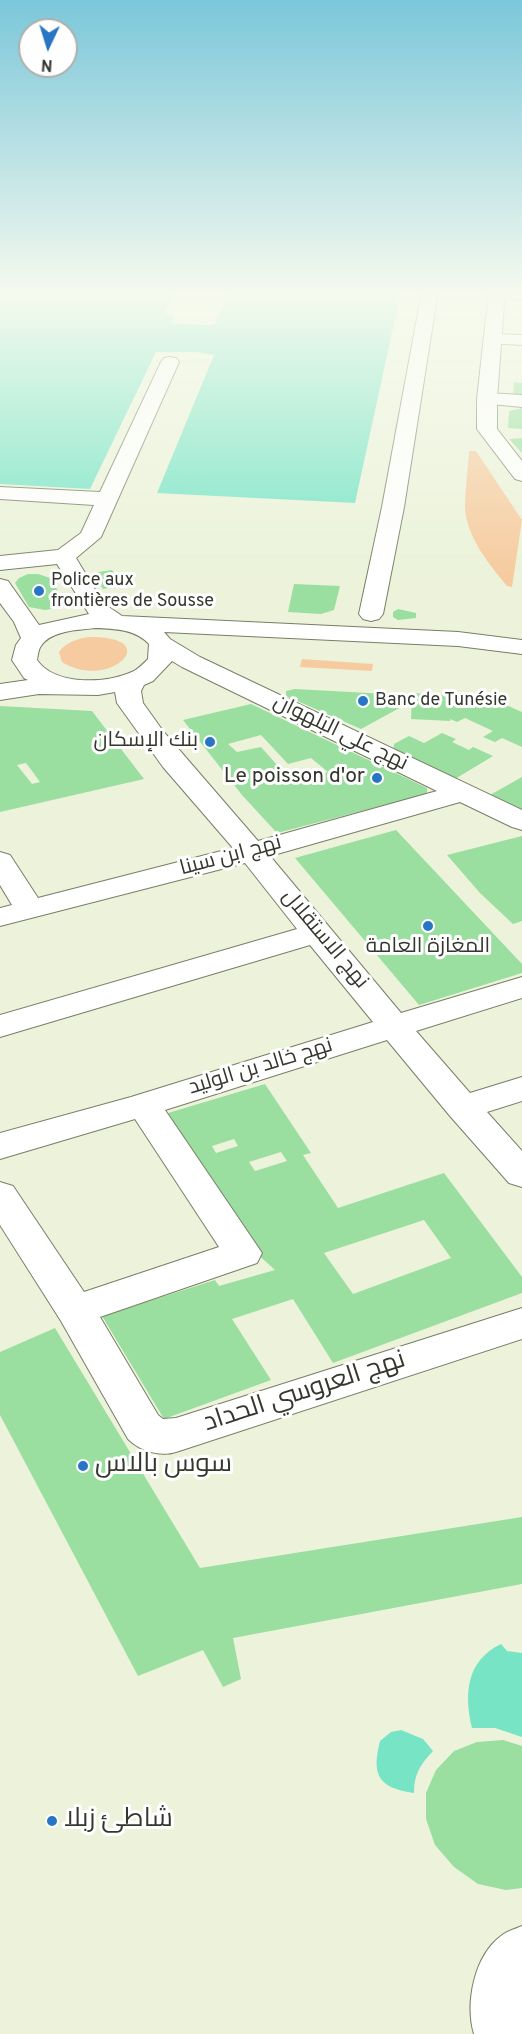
<!DOCTYPE html>
<html>
<head>
<meta charset="utf-8">
<style>
	body { margin:0 }
	#map { position:relative; width:522px; height:2034px; overflow:hidden; background:#ecf3da; font-family:Overpass,sans-serif }
	canvas { display:block }
	.north { position:absolute; left:18px; top:18px; width:60px; height:60px; box-sizing:border-box; background:#fff; border:2px solid #aeafab; border-radius:50%; rotate:184deg; font-size:16px; font-weight:700; line-height:24px; text-align:center; color:#34372d }
	.north::after { content:''; display:block; margin:auto; width:21px; height:27px; background:#2975c5; clip-path:polygon(50% 0,100% 100%,50% 72%,0 100%) }
</style>
</head>
<body>
<div id="map">
<canvas width="522" height="2034"></canvas>
<div class="north">N</div>
</div>
<script>
const c = document.querySelector('canvas').getContext('2d');
c.lineJoin = 'round';
function fill(path, color) { c.fillStyle = color; c.fill(path, 'evenodd'); }
function trace(path, color, width, dash) { c.strokeStyle = color; c.lineWidth = width; c.lineCap = dash ? 'butt' : 'round'; c.setLineDash(dash || []); c.stroke(path); }
function label(font, color, halo, rows, align = 'center') {
  c.font = font + ' Overpass,Cairo,sans-serif'; c.lineWidth = 6; c.setLineDash([]); c.textBaseline = 'middle'; c.strokeStyle = halo; c.fillStyle = color; for (const [text, x, y, turn = 0] of rows) {
    c.save(); c.translate(x, y); c.rotate((+turn || 0) * Math.PI / 180); c.textAlign = isNaN(turn) ? turn : align; if (halo) c.strokeText(text, 0, 0); c.fillText(text, 0, 0); c.restore();
  }
}
const green = new Path2D(`
	M 469,451 L 476,451 L 522,520 L 512,587 L 507,586 C 489,564 467,538 465,508 C 465,489 468,470 469,451 Z
	M 89,637 C 167,636 109,692 62,662 L 59,652 C 66,642 77,639 89,637 Z
	M 302,659 L 373,664 L 372,671 L 300,667 Z`);
const water = new Path2D(`
	M 0,291 L 176,291 L 166,311 L 168,315 L 174,316 L 172,323 L 208,325 L 215,324 L 229,291 L 401,291 L 355,503 L 157,493 L 214,355 L 198,352 L 156,352 L 90,489 L 0,484 Z
	M 501,1644 L 507,1651 L 522,1653 L 522,1737 L 495,1728 L 472,1728 C 464,1694 466,1661 501,1644 Z
	M 401,1730 L 423,1739 L 433,1751 C 420,1765 414,1774 414,1793 C 379,1788 371,1776 380,1741 L 391,1732 Z`);
const building = new Path2D(`
	M 514,382 L 522,383 L 522,397 L 513,397 Z
	M 522,408 L 522,429 L 508,428 L 509,411 Z
	M 522,438 L 522,453 L 509,439 Z
	M 112,570 L 123,586 L 103,589 L 92,573 Z
	M 28,574 L 38,574 L 50,578 L 64,600 L 63,603 L 56,608 L 45,610 L 29,607 L 15,583 L 19,578 Z
	M 294,584 L 340,586 L 334,610 L 321,614 L 288,612 Z
	M 398,609 L 416,613 L 416,618 L 398,620 L 393,617 L 393,612 Z
	M 295,689 L 405,695 L 405,705 L 361,729 L 286,696 L 286,691 Z
	M 412,693 L 490,698 L 522,712 L 522,747 L 502,738 L 495,742 L 483,737 L 493,731 L 465,718 L 457,722 L 450,719 L 450,721 L 411,719 Z
	M 251,704 L 427,788 L 427,794 L 277,833 L 242,795 L 183,720 ZM 261,735 L 288,764 L 311,758 L 328,772 L 293,783 L 261,747 L 237,752 L 228,744 Z
	M 0,706 L 92,711 L 144,779 L 0,812 ZM 26,763 L 32,771 L 40,782 L 32,784 L 17,765 Z
	M 442,733 L 456,739 L 452,742 L 469,750 L 473,747 L 493,756 L 455,779 L 393,753 L 394,744 L 409,736 L 424,743 Z
	M 522,777 L 522,811 L 490,795 Z
	M 396,830 L 522,964 L 522,973 L 419,1005 L 295,858 Z
	M 522,836 L 522,921 L 513,924 L 480,893 L 447,855 Z
	M 265,1084 L 311,1153 L 303,1155 L 338,1208 L 444,1173 L 522,1277 L 522,1293 L 333,1363 L 293,1299 L 232,1319 L 271,1380 L 164,1419 L 102,1316 L 215,1280 L 219,1286 L 275,1270 L 244,1242 L 158,1116 ZM 234,1139 L 238,1146 L 216,1153 L 212,1146 ZM 281,1152 L 287,1161 L 255,1171 L 249,1162 ZM 424,1220 L 451,1258 L 353,1294 L 324,1253 Z
	M 55,1328 L 200,1568 L 522,1517 L 522,1584 L 233,1638 L 241,1679 L 223,1687 L 203,1650 L 138,1676 L 0,1415 L 0,1352 Z
	M 503,1740 L 522,1746 L 522,1888 L 506,1890 L 478,1884 L 454,1867 L 435,1845 L 426,1819 L 426,1793 L 436,1770 L 454,1751 L 477,1742 Z`);
const minor = new Path2D(`
	M 422,291 L 438,291 L 404,507 L 383,614 L 379,619 L 371,621 L 363,619 L 359,614 L 382,507 Z
	M 490,291 L 522,291 L 522,299 L 491,297 L 489,293 Z
	M 493,334 L 522,335 L 522,345 L 487,343 L 484,339 L 487,335 Z
	M 170,357 L 176,358 L 179,362 L 101,537 L 76,558 L 103,603 L 122,616 L 458,632 L 522,640 L 522,654 L 458,646 L 164,632 L 170,639 L 200,657 L 522,810 L 522,830 L 512,827 L 460,802 L 270,856 L 401,1013 L 522,977 L 522,998 L 416,1031 L 470,1093 L 522,1077 L 522,1101 L 487,1112 L 522,1151 L 522,1187 L 509,1183 L 450,1116 L 387,1040 L 165,1110 L 262,1253 L 257,1263 L 100,1317 L 158,1415 L 163,1419 L 176,1418 L 522,1308 L 522,1339 L 176,1452 C 160,1457 140,1451 128,1439 L 61,1321 L 0,1225 L 0,1182 L 13,1186 L 84,1292 L 219,1247 L 135,1119 L 0,1159 L 0,1133 L 131,1097 L 373,1022 L 310,945 L 0,1037 L 0,1015 L 297,929 L 245,863 L 0,926 L 0,908 L 12,905 L 0,885 L 0,852 L 10,855 L 38,898 L 233,848 L 163,767 L 117,703 L 115,692 L 98,695 L 39,694 L 0,700 L 0,684 L 28,680 L 24,678 L 12,660 L 16,645 L 21,638 L 14,622 L 0,603 L 0,579 L 8,581 L 39,625 L 89,614 L 57,564 L 0,570 L 0,556 L 58,550 L 81,533 L 94,505 L 0,499 L 0,487 L 100,492 L 161,362 L 164,358 ZM 96,628 C 115,629 135,629 149,644 L 148,659 C 144,663 139,668 134,671 C 108,684 55,686 37,660 C 38,656 38,650 41,646 C 51,630 80,630 96,628 ZM 172,661 L 182,667 L 437,791 L 258,841 L 163,731 L 143,703 L 141,691 L 144,685 L 153,681 Z
	M 487,393 L 522,395 L 522,407 L 480,403 L 477,399 L 480,395 Z
	M 522,1926 L 522,2034 L 474,2034 C 465,2003 474,1956 501,1936 C 507,1931 515,1929 522,1926 Z`);
const major = new Path2D(`
	M 489,291 L 505,291 L 497,399 L 497,429 L 522,461 L 522,481 L 515,479 L 477,429 L 477,399 Z`);
const markers = [
	[39,591,6,"#2975c5"],
	[363,701,6,"#2975c5"],
	[210,742,6,"#2975c5"],
	[377,778,6,"#2975c5"],
	[428,926,6,"#2975c5"],
	[83,1466,6,"#2975c5"],
	[52,1821,6,"#2975c5"]
];
const farPoinames = [
	["Police aux",51,581],
	["frontières de Sousse",51,602],
	["Banc de Tunésie",375,701]
];
const streetNames = [
	["نهج علي البلهوان",340,734,26],
	["نهج ابن سينا",231,857,-15],
	["نهج الاستقلال",324,940,50],
	["نهج خالد بن الوليد",261,1068,-17]
];
const poiNames = [
	["بنك الإسكان",198,742],
	["Le poisson d'or",365,778],
	["المغازة العامة",428,948,"center"]
];
const nearStreetnames = [
	["نهج العروسي الحداد",305,1393,-18]
];
const nearPoinames = [
	["سوس بالاس",95,1466],
	["شاطئ زبلا",64,1821]
];
fill(green, '#f6cb9f');
fill(water, '#77e4c6');
fill(building, '#9adea0');
trace(minor, '#787e67', 2);
trace(major, '#787e67', 2);
fill(minor, '#fff');
fill(major, '#fff');
const sky = c.createLinearGradient(0, 0, 0, 576);
sky.addColorStop(0, '#7bc7da');
sky.addColorStop(0.51, '#f6faee');
sky.addColorStop(1, '#f6faee00');
c.fillStyle = sky;
c.fillRect(0, 0, 522, 576);
for (const [x, y, r, color] of markers) { const dot = new Path2D(); dot.arc(x, y, r, 0, 2 * Math.PI); c.fillStyle = color; c.fill(dot); trace(dot, '#fff', 2); }
label('18px', '#34372d', '#fff', farPoinames, 'left');
label('21px', '#34372d', '#fff', streetNames);
label('21px', '#34372d', '#fff', poiNames, 'right');
label('26px', '#34372d', '#fff', nearStreetnames);
label('26px', '#34372d', '#fff', nearPoinames, 'left');
</script>
</body>
</html>
